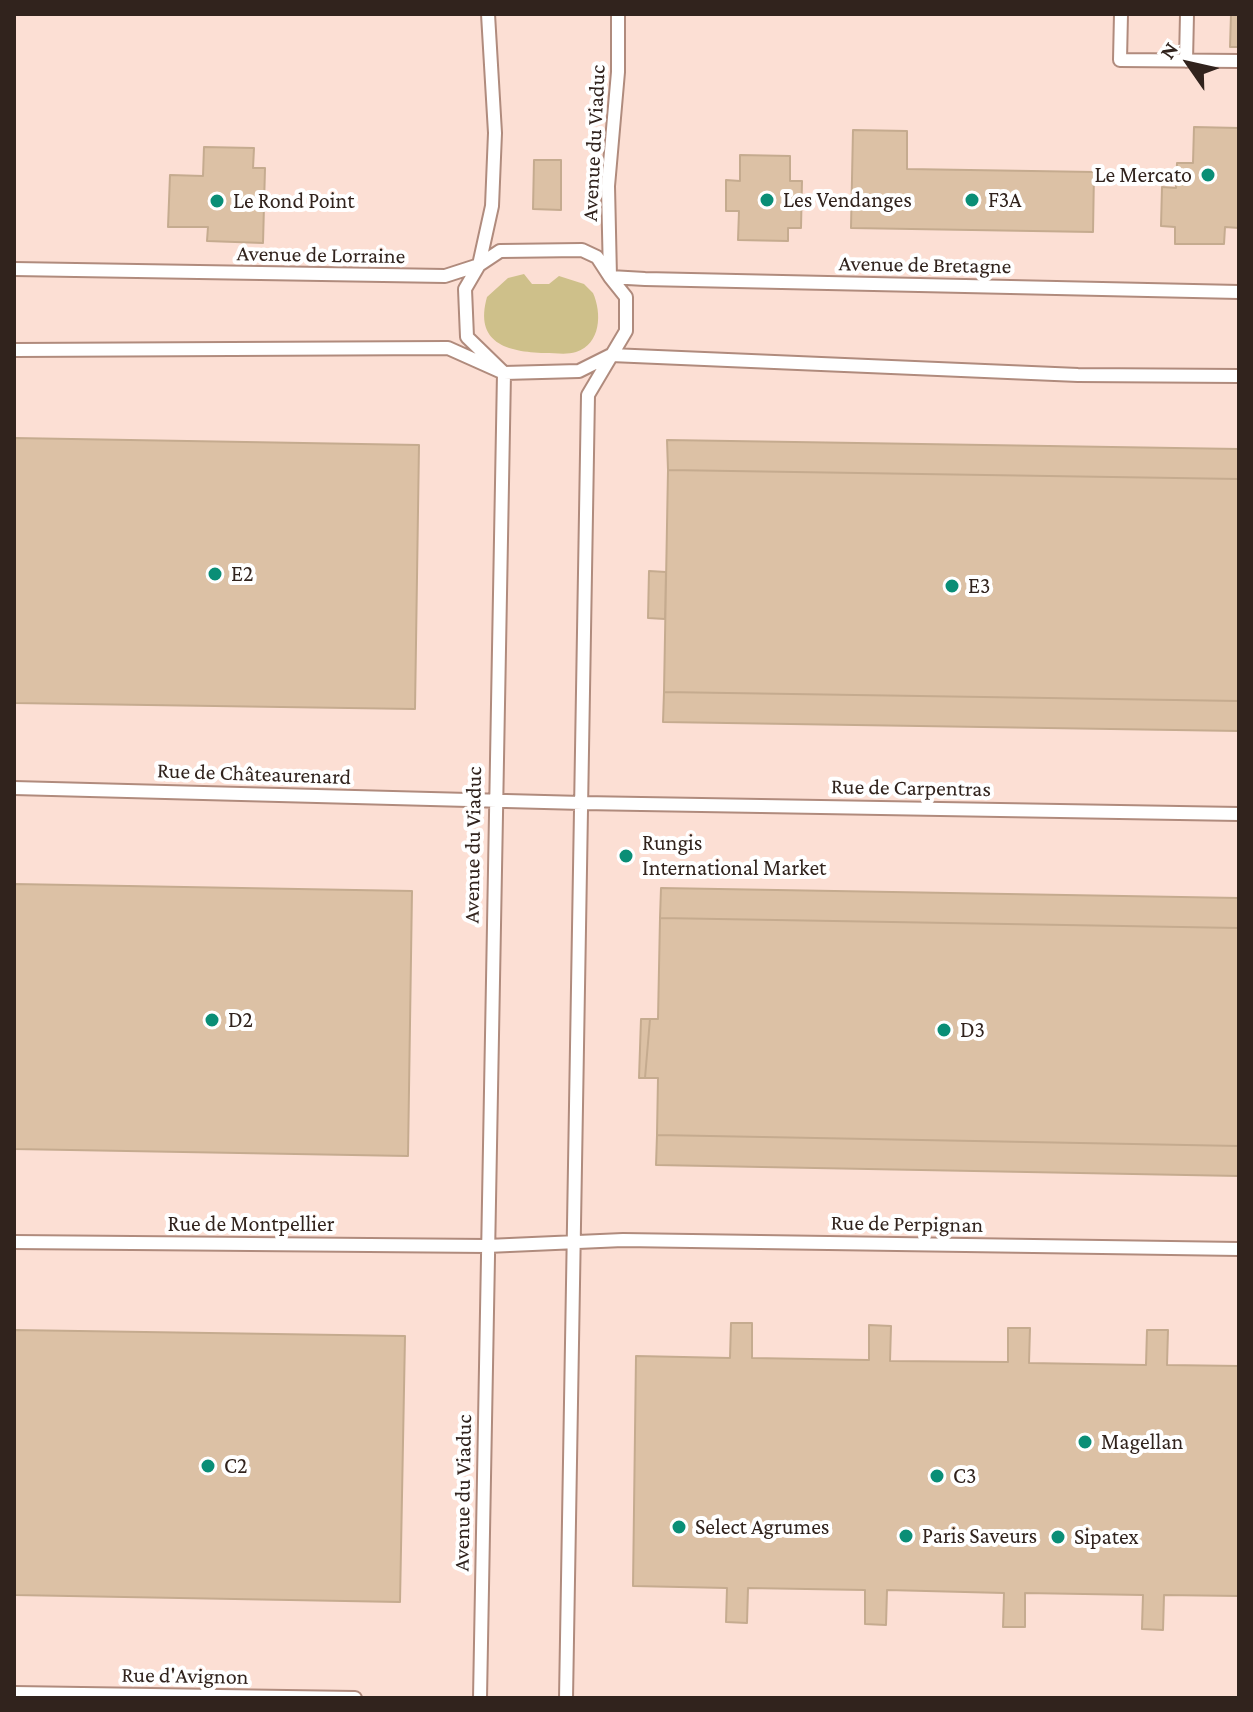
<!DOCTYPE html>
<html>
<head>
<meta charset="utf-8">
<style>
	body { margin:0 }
	#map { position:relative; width:1253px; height:1712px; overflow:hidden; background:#fbebe5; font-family:"Crimson Pro",serif }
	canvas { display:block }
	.frame { position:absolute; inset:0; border:16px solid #31231d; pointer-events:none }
	.north { position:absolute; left:1149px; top:24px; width:80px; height:80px; -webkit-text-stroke:6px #fff; paint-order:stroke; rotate:304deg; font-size:22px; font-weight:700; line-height:32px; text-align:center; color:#31231d }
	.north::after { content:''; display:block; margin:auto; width:28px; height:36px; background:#31231d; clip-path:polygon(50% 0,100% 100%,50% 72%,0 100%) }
</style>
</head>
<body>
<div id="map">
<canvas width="1253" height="1712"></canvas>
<div class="frame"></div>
<div class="north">N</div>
</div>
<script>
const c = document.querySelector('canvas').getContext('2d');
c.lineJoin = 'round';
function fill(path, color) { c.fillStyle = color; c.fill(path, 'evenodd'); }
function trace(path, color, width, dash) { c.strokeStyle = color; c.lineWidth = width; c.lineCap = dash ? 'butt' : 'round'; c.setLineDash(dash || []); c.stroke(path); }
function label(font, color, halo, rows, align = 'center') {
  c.font = font + ' "Crimson Pro",serif'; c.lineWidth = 8; c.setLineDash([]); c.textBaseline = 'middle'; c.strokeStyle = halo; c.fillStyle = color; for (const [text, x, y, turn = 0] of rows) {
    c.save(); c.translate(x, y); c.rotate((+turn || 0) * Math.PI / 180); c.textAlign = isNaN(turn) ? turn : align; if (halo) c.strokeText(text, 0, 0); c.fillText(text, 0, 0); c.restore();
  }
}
const built = new Path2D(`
	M 14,14 L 1239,14 L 1239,1698 L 14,1698 Z`);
const green = new Path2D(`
	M 524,274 L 532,284 L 549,284 L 559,276 L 584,284 L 593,293 C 602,313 601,344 576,352 C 567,355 555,353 545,353 C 507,352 474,343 487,297 L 508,278 Z`);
const building = new Path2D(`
	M 1231,14 L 1239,14 L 1239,47 L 1230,47 Z
	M 1194,127 L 1239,128 L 1239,228 L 1225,227 L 1224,244 L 1175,244 L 1175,227 L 1161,226 L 1162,187 L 1176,188 L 1177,163 L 1193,163 Z
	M 853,130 L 907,131 L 907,169 L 1094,172 L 1093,232 L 851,228 Z
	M 204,147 L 254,148 L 253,168 L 265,168 L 263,243 L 207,241 L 208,227 L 168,227 L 170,175 L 203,176 Z
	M 740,155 L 790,156 L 790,181 L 802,181 L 801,228 L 788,228 L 788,241 L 738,240 L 739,211 L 726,211 L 726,180 L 740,181 Z
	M 534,160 L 561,160 L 561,210 L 533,209 Z
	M 14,438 L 419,445 L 415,709 L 14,703 Z
	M 667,440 L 1239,449 L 1239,479 L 668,470 Z
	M 668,470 L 1239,479 L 1239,701 L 664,692 Z
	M 649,571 L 666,572 L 665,619 L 648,618 Z
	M 664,692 L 1239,701 L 1239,731 L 663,722 Z
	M 14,884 L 412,891 L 408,1156 L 14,1149 Z
	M 661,888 L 1239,898 L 1239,928 L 660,918 Z
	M 660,918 L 1239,928 L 1239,1146 L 657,1135 L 658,1078 L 645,1078 L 650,1019 L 658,1019 Z
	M 641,1019 L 650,1019 L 645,1078 L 639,1078 Z
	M 657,1135 L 1239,1146 L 1239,1176 L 656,1165 Z
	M 731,1323 L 752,1323 L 752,1358 L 869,1360 L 869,1325 L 891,1326 L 890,1361 L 1008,1362 L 1008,1328 L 1030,1328 L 1029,1363 L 1146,1365 L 1147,1330 L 1168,1330 L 1167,1365 L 1239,1366 L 1239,1596 L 1164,1595 L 1163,1630 L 1142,1629 L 1143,1595 L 1025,1593 L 1025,1627 L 1003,1627 L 1004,1593 L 887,1590 L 886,1625 L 865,1624 L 865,1590 L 748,1588 L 747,1623 L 726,1622 L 727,1588 L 633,1586 L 636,1356 L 730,1358 Z
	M 14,1330 L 405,1336 L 400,1602 L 14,1595 Z`);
const service = new Path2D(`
	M 1121,14 L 1120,60 L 1239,61
	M 1186,61 L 1187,14
	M 14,269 L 445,276 L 479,265 L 500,251 L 582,250 L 597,257 L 610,277 L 645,279 L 1239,292
	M 14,350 L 448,348 L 504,373 L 579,371 L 611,355 L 1078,375 L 1239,376
	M 14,788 L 582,803 L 1239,814
	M 14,1242 L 487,1246 L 623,1240 L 1239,1249
	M 14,1693 L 355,1698
	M 480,1698 L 504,373 L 467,337 L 465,289 L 479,265 L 492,206 L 495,133 L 488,14
	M 566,1698 L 588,395 L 626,331 L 626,297 L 610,277 L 608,186 L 618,72 L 618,14`);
const markers = [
	[1208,175,8,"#0a8e76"],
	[767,200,8,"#0a8e76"],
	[972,200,8,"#0a8e76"],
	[217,201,8,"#0a8e76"],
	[215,574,8,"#0a8e76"],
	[952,586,8,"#0a8e76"],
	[626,856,8,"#0a8e76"],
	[212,1020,8,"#0a8e76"],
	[944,1030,8,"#0a8e76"],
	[1085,1442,8,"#0a8e76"],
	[208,1466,8,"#0a8e76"],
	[937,1476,8,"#0a8e76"],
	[679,1527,8,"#0a8e76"],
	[906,1536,8,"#0a8e76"],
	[1058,1537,8,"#0a8e76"]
];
const streetNames = [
	["Avenue du Viaduc",594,143,-87],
	["Avenue de Lorraine",321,255,1],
	["Avenue de Bretagne",925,265,1],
	["Rue de Châteaurenard",254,774,2],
	["Rue de Carpentras",911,788,1],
	["Avenue du Viaduc",473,845,-89],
	["Rue de Montpellier",251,1224],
	["Rue de Perpignan",907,1224,1],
	["Avenue du Viaduc",463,1493,-89],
	["Rue d'Avignon",185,1676,1]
];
const poiNames = [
	["Le Mercato",1192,175,"right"],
	["Les Vendanges",783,200],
	["F3A",988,200],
	["Le Rond Point",233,201],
	["E2",231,574],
	["E3",968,586],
	["Rungis",642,843],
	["International Market",642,868],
	["D2",228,1020],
	["D3",960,1030],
	["Magellan",1101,1442],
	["C2",224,1466],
	["C3",953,1476],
	["Select Agrumes",695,1527],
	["Paris Saveurs",922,1536],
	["Sipatex",1074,1537]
];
fill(built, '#fcdfd4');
fill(green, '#cec08a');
fill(building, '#dcc1a5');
trace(building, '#c5ab8f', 2);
trace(service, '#b08b7d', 16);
trace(service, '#fff', 12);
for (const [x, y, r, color] of markers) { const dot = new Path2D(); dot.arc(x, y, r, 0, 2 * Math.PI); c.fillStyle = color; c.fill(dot); trace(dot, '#fff', 3); }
label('22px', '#31231d', '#fff', streetNames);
label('22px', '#31231d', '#fff', poiNames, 'left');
</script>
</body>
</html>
